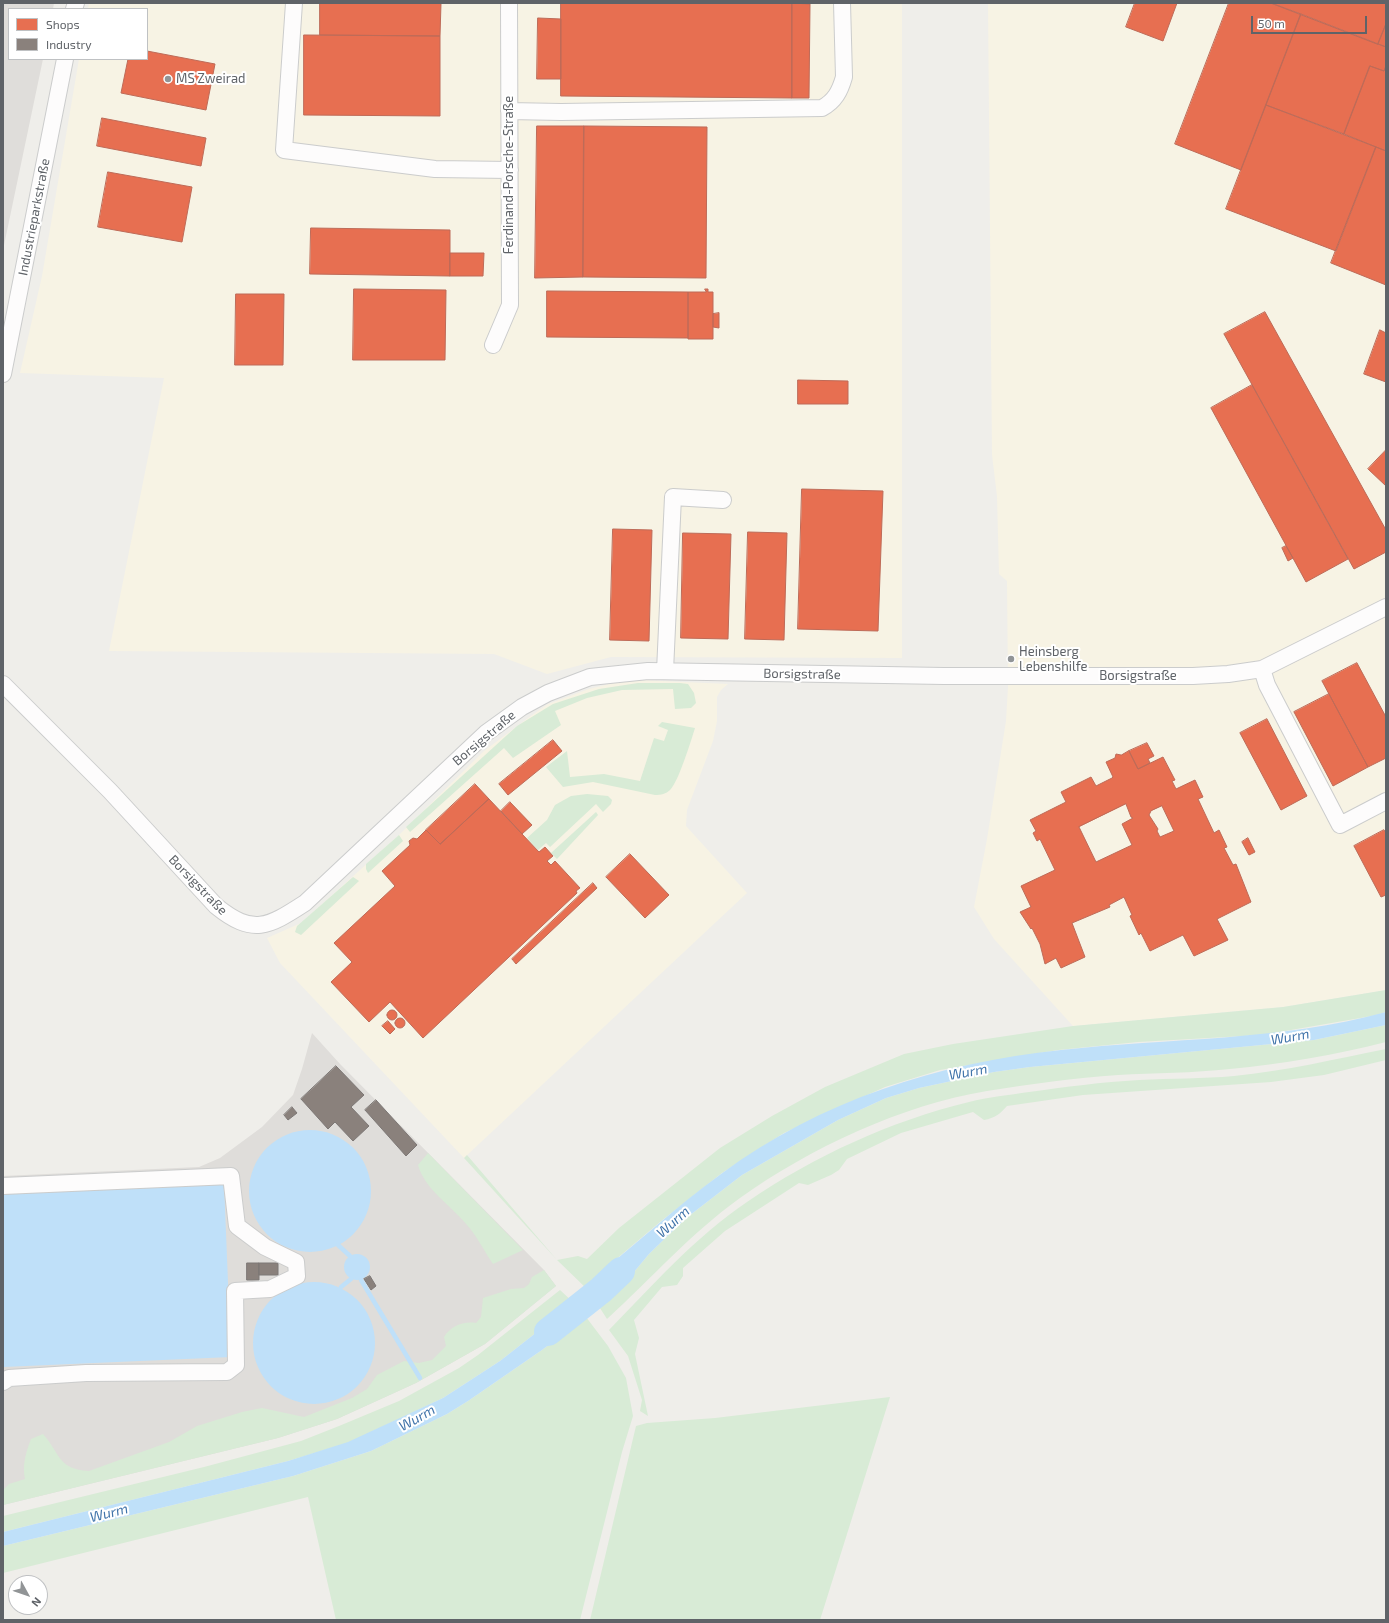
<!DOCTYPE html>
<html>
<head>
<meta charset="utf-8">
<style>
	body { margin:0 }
	#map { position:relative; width:1389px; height:1623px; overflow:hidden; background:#efeeea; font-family:"Exo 2",sans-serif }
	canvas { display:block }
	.frame { position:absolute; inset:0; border:4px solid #5f6368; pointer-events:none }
	.legend { position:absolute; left:8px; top:8px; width:140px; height:52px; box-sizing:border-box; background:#fff; border:1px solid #bfc1c3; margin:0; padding:5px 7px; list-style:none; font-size:12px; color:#5f6368 }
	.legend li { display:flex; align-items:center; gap:8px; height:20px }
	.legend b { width:20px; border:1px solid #bfc1c3 }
	.north { position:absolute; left:8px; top:1575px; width:40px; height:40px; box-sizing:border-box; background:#fff; border:1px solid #bfc1c3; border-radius:50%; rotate:130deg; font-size:11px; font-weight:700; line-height:16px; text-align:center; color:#5f6368 }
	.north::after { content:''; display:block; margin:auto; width:14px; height:18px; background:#919496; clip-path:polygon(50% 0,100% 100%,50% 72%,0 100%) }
	.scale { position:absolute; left:1251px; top:16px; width:116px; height:18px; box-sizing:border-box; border:2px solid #5f6368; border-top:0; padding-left:5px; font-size:12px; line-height:14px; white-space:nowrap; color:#5f6368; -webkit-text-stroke:3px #fff; paint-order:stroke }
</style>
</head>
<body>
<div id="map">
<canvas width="1389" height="1623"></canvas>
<div class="frame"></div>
<ul class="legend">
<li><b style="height:11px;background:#e76f51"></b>Shops</li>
<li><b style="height:11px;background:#8a817c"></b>Industry</li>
</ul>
<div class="north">N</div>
<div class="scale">50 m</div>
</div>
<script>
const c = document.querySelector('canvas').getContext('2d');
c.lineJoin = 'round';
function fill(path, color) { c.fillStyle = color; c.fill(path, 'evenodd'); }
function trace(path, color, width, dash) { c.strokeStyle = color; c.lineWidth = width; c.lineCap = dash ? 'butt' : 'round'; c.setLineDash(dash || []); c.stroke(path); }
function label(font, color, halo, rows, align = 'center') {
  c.font = font + ' "Exo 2",sans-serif'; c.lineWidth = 4; c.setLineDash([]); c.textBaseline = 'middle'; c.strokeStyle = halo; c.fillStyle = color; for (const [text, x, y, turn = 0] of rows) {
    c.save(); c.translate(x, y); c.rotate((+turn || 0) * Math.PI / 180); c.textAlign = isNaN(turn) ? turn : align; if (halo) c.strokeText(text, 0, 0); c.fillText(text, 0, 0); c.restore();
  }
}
const commercial = new Path2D(`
	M 89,3 L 902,3 L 902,658 L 611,657 L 547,674 L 494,654 L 109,651 L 164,378 L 20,373 L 42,276 L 79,59 L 147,59 L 147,9 L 88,9 Z
	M 988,3 L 1386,3 L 1386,990 L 1283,1007 L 1073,1026 L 994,939 L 974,907 L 987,839 L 1006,721 L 1008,687 L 1007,581 L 999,574 L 997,496 L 992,455 Z
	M 640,680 L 728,684 L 721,690 L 717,697 L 717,721 L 713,741 L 687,810 L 686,826 L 747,893 L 464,1158 L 280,963 L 267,938 L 301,923 L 399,835 L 484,751 L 528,718 L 548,704 L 589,689 L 617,682 Z`);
const industrial = new Path2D(`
	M 3,3 L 54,3 L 53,9 L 9,9 L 9,59 L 43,59 L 3,250 Z
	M 312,1033 L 340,1064 L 544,1270 L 556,1286 L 485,1344 L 416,1383 L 337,1419 L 278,1438 L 3,1505 L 3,1176 L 199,1167 L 220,1158 L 262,1127 L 293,1095 L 302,1069 Z`);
const green = new Path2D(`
	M 638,683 L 680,683 L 688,684 L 694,693 L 696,703 L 691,708 L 675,709 L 673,689 L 622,690 L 587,698 L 555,711 L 561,725 L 513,758 L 504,748 L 410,832 L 406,827 L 517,726 L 553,704 L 599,689 Z
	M 662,722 L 695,728 C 691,741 678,783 670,790 C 666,794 661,795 655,795 L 593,782 L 563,787 L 546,767 L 567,751 L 570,777 L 604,774 L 640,781 L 654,738 L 664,741 L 668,730 L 658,726 Z
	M 587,794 L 608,796 L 612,800 L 611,804 L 603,812 L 596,804 L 550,847 L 546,843 L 538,850 L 527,838 L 547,820 L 555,805 L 571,796 Z
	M 596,812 L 598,815 L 557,859 L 551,853 Z
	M 399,835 L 403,841 L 368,873 L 366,869 L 366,864 Z
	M 353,877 L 359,881 L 301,935 L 295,932 L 297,926 Z
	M 1386,990 L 1386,1012 L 1372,1016 L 1262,1035 L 1138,1042 L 1058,1050 L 940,1070 L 885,1087 L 784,1133 L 722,1173 L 660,1222 L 594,1278 L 588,1290 L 557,1260 L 464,1158 L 467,1155 L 557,1260 L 578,1256 L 587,1259 L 619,1228 L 720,1148 L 772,1116 L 825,1087 L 904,1054 L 953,1044 L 1073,1026 L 1283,1007 Z
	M 1386,1025 L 1386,1042 C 1335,1055 1282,1064 1230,1069 C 1193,1073 1155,1073 1118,1075 C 1075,1078 1030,1084 987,1091 C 902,1105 810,1148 740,1198 C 691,1233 652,1278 607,1319 L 598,1305 L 629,1278 L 649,1254 L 685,1219 L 742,1175 L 838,1120 L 886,1098 L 919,1088 L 994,1072 L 1030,1067 L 1314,1040 Z
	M 1386,1049 L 1386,1060 L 1324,1075 L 1271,1082 L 1083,1095 L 1007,1106 C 1000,1114 995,1118 984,1120 L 973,1112 L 901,1133 L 847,1159 L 839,1170 L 831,1175 L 808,1185 L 799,1183 L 725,1231 L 683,1268 L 683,1276 L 677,1285 L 662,1287 L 634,1320 L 639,1338 L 635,1354 L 648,1416 L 640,1411 L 642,1400 L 628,1356 L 609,1330 C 653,1285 695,1237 747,1202 C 814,1156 891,1121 969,1102 C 988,1097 1009,1095 1029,1092 C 1065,1087 1102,1082 1139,1080 C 1171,1078 1203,1079 1234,1076 C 1285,1071 1336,1059 1386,1049 Z
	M 428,1153 L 523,1250 L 493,1264 C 484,1251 477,1236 467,1225 C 451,1205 425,1190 418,1165 Z
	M 544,1270 L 556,1286 L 485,1344 L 416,1383 L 337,1419 L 278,1438 L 3,1505 L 3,1490 L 9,1484 L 25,1479 C 22,1465 26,1452 31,1439 L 43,1434 C 61,1454 57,1469 89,1471 L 169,1442 L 197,1426 L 242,1412 L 262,1408 L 304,1417 L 352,1398 L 367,1389 L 377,1375 L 404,1361 L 419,1363 L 432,1360 L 446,1346 L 444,1337 C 451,1326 463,1321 476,1323 L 481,1317 L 483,1298 L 511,1289 L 524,1288 L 529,1284 L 532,1277 Z
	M 560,1290 L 574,1303 L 500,1361 L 443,1398 L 348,1443 L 288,1461 L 3,1532 L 3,1516 L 204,1467 L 301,1441 L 339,1426 L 399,1401 L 459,1368 L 478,1355 Z
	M 586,1317 L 608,1346 L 626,1378 L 633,1416 L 622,1452 L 580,1620 L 336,1620 L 308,1497 L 3,1573 L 3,1546 L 293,1476 L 371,1451 L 447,1414 L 468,1401 L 542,1350 Z
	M 890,1397 L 820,1620 L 590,1620 L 636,1426 L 647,1423 L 715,1418 Z`);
const water = new Path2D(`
	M 1386,1012 L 1386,1025 L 1314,1040 L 1030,1067 L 994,1072 L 919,1088 L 886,1098 L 838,1120 L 742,1175 L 685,1219 L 649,1254 L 629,1278 L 598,1305 L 588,1290 L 594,1278 C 637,1243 677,1206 721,1174 C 821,1100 938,1063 1061,1050 C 1169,1038 1281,1041 1386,1012 Z
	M249 1191a61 61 0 1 1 122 0a61 61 0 1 1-122 0Z
	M 224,1183 L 231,1357 L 3,1367 L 3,1193 Z
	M344 1267a13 13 0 1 1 26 0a13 13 0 1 1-26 0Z
	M253 1343a61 61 0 1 1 122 0a61 61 0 1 1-122 0Z
	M 574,1303 L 586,1317 L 542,1350 L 468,1401 L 447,1414 L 371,1451 L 293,1476 L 3,1546 L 3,1532 L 288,1461 L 348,1442 L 443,1398 L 500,1361 Z`);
const shops = new Path2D(`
	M 320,3 L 441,3 L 440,36 L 320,35 Z
	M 561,3 L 792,3 L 792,98 L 561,96 Z
	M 792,3 L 810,4 L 809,98 L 792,98 Z
	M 1135,3 L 1177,3 L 1163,41 L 1126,27 Z
	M 1229,3 L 1271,3 L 1301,14 L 1241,170 L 1175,144 Z
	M 1271,3 L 1386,3 L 1386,24 L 1378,44 Z
	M 1301,14 L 1386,47 L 1386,66 L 1384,71 L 1370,66 L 1344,134 L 1266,105 Z
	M 538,18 L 561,19 L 561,79 L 537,79 Z
	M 1386,24 L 1386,47 L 1378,44 Z
	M 304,35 L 440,36 L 440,116 L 304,115 Z
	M 147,51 L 215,64 L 206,110 L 121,93 L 128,59 L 147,59 Z
	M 1370,66 L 1384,71 L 1386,66 L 1386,151 L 1344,134 Z
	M 1266,105 L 1376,147 L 1336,251 L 1226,209 Z
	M 102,118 L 206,138 L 201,166 L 97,146 Z
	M 537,126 L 584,126 L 583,277 L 535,278 Z
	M 584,126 L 707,127 L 706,278 L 583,277 Z
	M 1376,147 L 1386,151 L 1386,285 L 1331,263 Z
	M 108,172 L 192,187 L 182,242 L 98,227 Z
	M 311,228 L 450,230 L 450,276 L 310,274 Z
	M 450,253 L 484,253 L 483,276 L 450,276 Z
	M 354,289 L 446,290 L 445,360 L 353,360 Z
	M 705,289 L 708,289 L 708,292 L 713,292 L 713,339 L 688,339 L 688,292 L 706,292 Z
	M 547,291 L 688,292 L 688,338 L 547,337 Z
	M 236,294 L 284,294 L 283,365 L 235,365 Z
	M 1265,312 L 1386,530 L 1386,552 L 1354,569 L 1224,334 Z
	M 719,313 L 719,328 L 713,327 L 713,314 Z
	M 1380,330 L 1386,333 L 1386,382 L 1364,374 Z
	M 798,380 L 848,381 L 848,404 L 798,404 Z
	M 1252,385 L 1348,559 L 1306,582 L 1211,408 Z
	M 1386,450 L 1386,486 L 1368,469 Z
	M 802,489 L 883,491 L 878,631 L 798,629 Z
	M 613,529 L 652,530 L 649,641 L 610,640 Z
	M 748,532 L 787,533 L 784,640 L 745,639 Z
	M 683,533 L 731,534 L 728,639 L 681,638 Z
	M 1286,546 L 1293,558 L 1288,561 L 1282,548 Z
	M 1357,663 L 1386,717 L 1386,758 L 1368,767 L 1322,681 Z
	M 1329,694 L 1368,767 L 1333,786 L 1294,712 Z
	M 1267,719 L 1307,796 L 1281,810 L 1240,733 Z
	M 553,740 L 562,751 L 508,795 L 499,784 Z
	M 1147,743 L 1154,756 L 1148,759 L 1150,763 L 1138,769 L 1129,751 Z
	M 1129,751 L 1138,769 L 1163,757 L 1175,780 L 1172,781 L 1176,789 L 1195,780 L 1203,797 L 1198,799 L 1214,833 L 1219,830 L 1227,847 L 1224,848 L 1233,865 L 1236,864 L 1251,902 L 1217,919 L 1228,940 L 1194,956 L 1183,935 L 1150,951 L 1141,933 L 1139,935 L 1130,916 L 1132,915 L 1124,897 L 1109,905 L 1110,907 L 1072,923 L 1085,957 L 1061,968 L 1056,958 L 1045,964 L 1040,944 L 1032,928 L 1031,929 L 1020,912 L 1031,907 L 1021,886 L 1055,870 L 1040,839 L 1037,841 L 1033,833 L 1036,831 L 1030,820 L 1066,802 L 1061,792 L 1091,777 L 1096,786 L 1112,778 L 1113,777 L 1106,762 L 1115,758 L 1116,754 L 1121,755 ZM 1126,804 L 1131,817 L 1133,818 L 1122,824 L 1132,845 L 1096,862 L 1079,827 ZM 1162,806 L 1174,831 L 1160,837 L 1157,831 L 1158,829 L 1149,815 L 1151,811 Z
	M 475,784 L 489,799 L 440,844 L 426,830 Z
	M 489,799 L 539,852 L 545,847 L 553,856 L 547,861 L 551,865 L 555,861 L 580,888 L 576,891 L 577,893 L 423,1038 L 390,1002 L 369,1022 L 331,982 L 352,962 L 334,943 L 395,886 L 382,871 L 410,845 L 409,841 L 413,838 L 417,839 L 426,830 L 440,844 Z
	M 510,802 L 532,825 L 522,834 L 501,811 Z
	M 1384,830 L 1386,833 L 1386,895 L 1381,897 L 1354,846 Z
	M 1248,838 L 1255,852 L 1249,855 L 1242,842 Z
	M 630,854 L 669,895 L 645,918 L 606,877 Z
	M 593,883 L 597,888 L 516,964 L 512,959 Z
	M387 1015a5 5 0 1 1 10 0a5 5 0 1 1-10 0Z
	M395 1023a5 5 0 1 1 10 0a5 5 0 1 1-10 0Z
	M 388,1021 L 395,1029 L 390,1034 L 382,1026 Z`);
const industry = new Path2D(`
	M 336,1066 L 364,1095 L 351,1107 L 369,1126 L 353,1141 L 335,1122 L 328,1129 L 301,1099 Z
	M 376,1100 L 417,1145 L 406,1156 L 365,1110 Z
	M 292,1107 L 297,1113 L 288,1120 L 284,1115 Z
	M 247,1263 L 259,1263 L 259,1280 L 247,1280 Z
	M 259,1263 L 278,1263 L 278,1275 L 259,1275 Z
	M 370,1276 L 376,1286 L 371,1290 L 364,1279 Z`);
const stream = new Path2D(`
	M 338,1245 L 350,1256
	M 361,1280 L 420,1378
	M 341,1287 L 351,1279`);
const river = new Path2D(`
	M 548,1332 L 601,1290 L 621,1271`);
const minor = new Path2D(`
	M 294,3 L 284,150 L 435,169 L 510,170
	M 74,9 L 76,3
	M 509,111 L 561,112 L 822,108 C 835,101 840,91 844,77 L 842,3
	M 493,345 L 510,305 L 509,3
	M 3,374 L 65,59
	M 1262,669 L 1267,685 L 1340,825 L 1386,801
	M 665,671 L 673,497 L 723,500
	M 3,684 L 110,791 L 216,906 C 253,936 268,927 305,903 L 486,733 L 522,707 L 548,693 L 590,677 L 648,671 L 944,676 L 1193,676 L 1228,674 L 1262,669 L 1386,607
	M 3,1186 L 231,1176 L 237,1226 L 265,1247 L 296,1262 L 297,1276 L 270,1289 L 235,1291 L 236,1365 L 227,1372 L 86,1373 L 9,1378 L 3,1382`);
const markers = [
	[168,79,4,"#919496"],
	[1011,659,4,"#919496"]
];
const poiNames = [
	["MS Zweirad",176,79],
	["Heinsberg",1019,652],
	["Lebenshilfe",1019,667]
];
const streetNames = [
	["Ferdinand-Porsche-Straße",509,175,-90],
	["Industrieparkstraße",34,217,-79],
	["Borsigstraße",802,674,1],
	["Borsigstraße",1138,676],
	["Borsigstraße",484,738,-40],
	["Borsigstraße",198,885,46]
];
const waterNames = [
	["Wurm",1290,1037,-10],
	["Wurm",968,1072,-10],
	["Wurm",673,1222,-42],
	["Wurm",417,1418,-29],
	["Wurm",109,1513,-14]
];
fill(commercial, '#f7f3e4');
fill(industrial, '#dfddda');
fill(green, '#d8ebd6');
fill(water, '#bfe0f9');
fill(shops, '#e76f51');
trace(shops, '#be6b58', 1);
fill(industry, '#8a817c');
trace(industry, '#7d7876', 1);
trace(stream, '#bfe0f9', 4.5);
trace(river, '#bfe0f9', 28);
trace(minor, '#cbcccc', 18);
trace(minor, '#fdfcfc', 16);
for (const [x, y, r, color] of markers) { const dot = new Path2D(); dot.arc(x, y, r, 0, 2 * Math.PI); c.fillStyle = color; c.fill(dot); trace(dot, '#fff', 1.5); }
label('13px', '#5f6368', '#fff', poiNames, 'left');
label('13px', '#5f6368', '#fff', streetNames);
label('italic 14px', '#4174aa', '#fff', waterNames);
</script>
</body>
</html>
